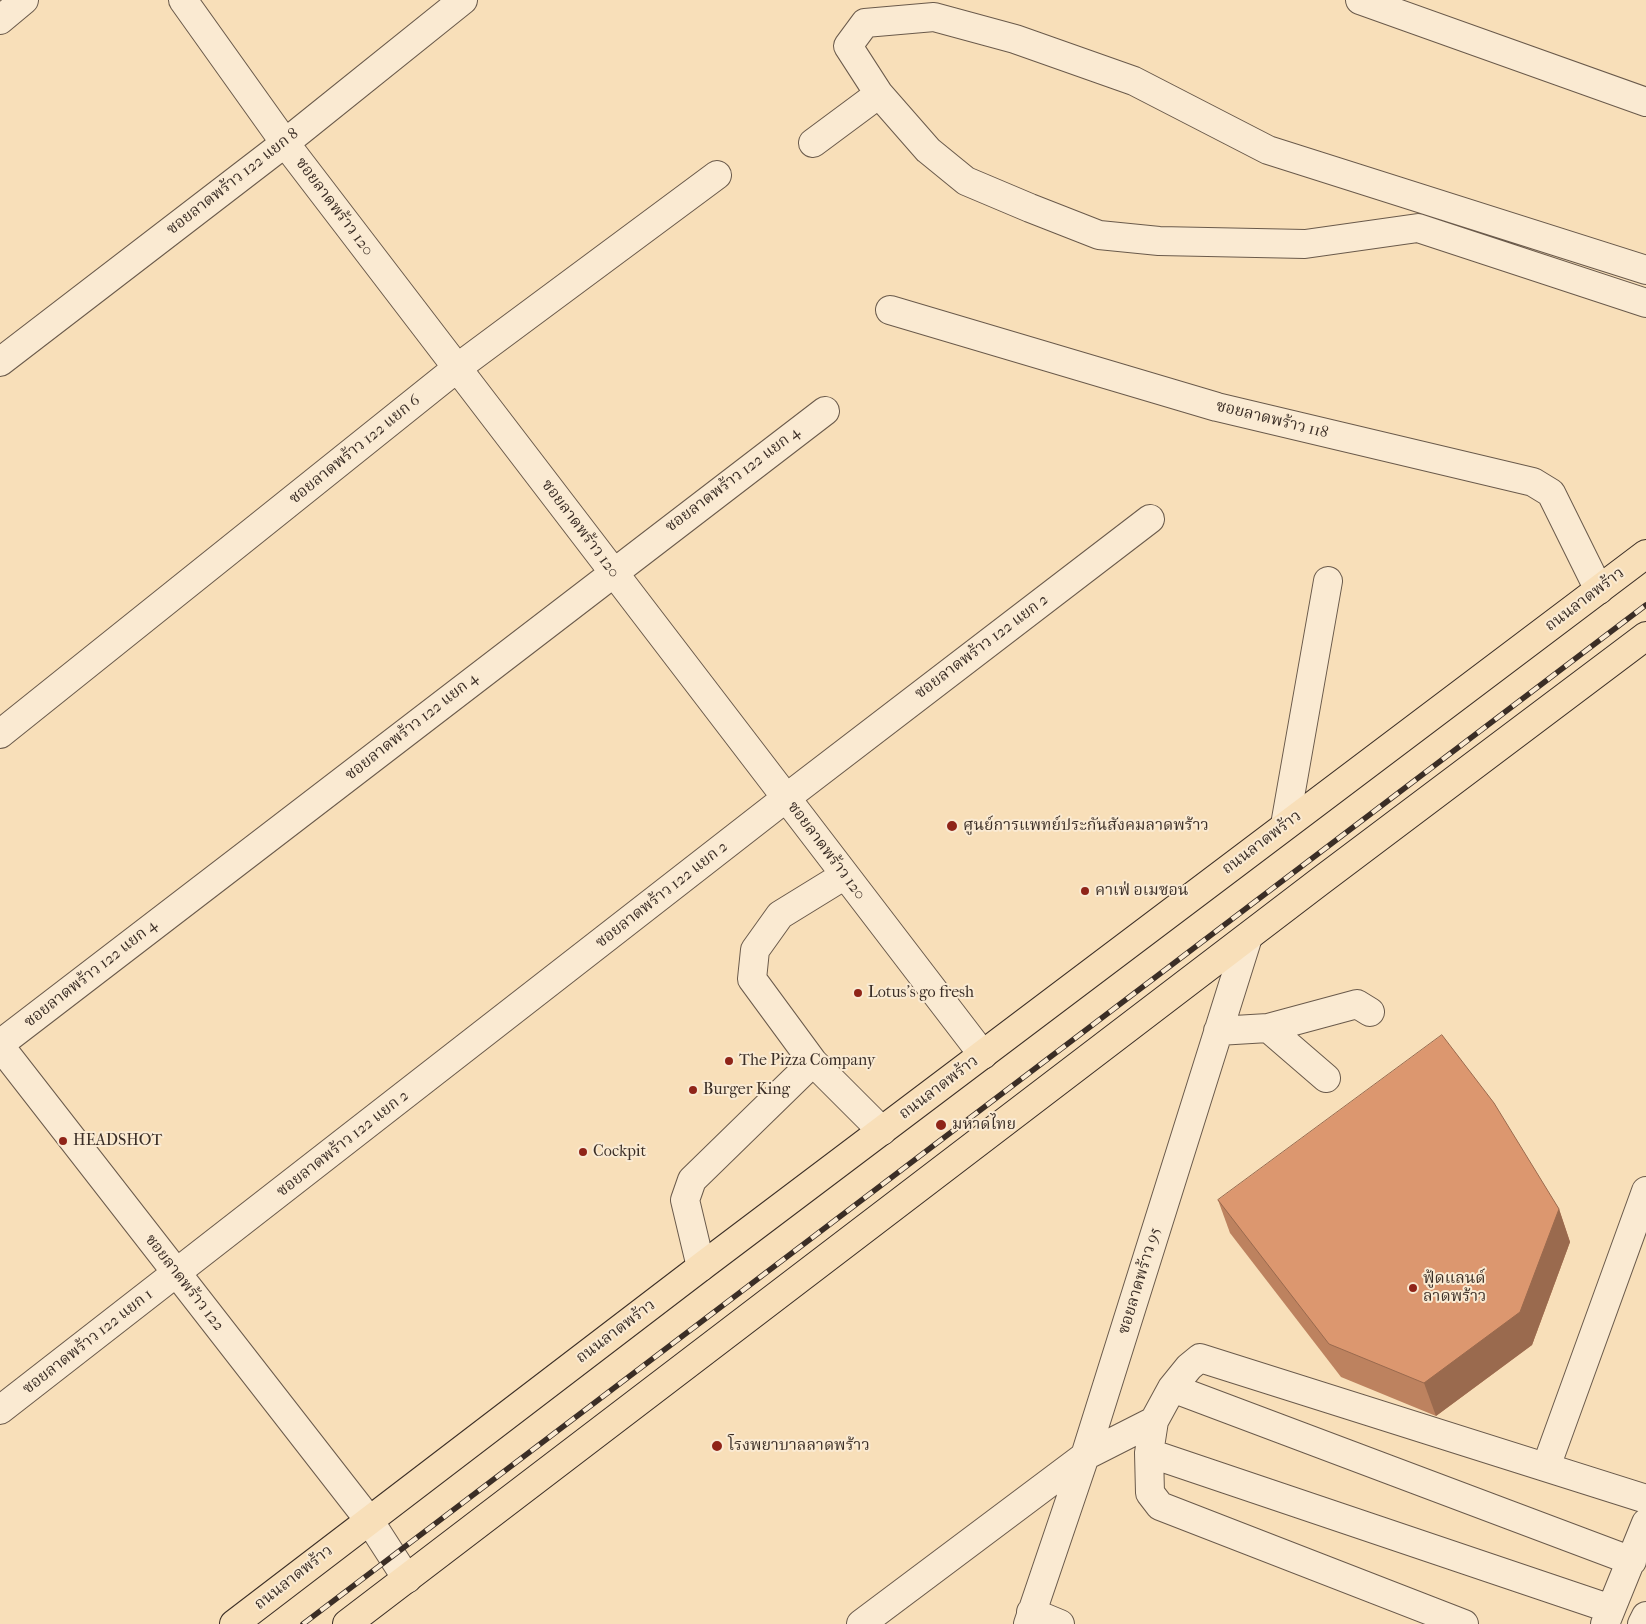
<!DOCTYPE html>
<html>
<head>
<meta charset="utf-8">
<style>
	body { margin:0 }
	canvas { display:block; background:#f8dfb9 }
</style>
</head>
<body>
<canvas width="1646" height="1624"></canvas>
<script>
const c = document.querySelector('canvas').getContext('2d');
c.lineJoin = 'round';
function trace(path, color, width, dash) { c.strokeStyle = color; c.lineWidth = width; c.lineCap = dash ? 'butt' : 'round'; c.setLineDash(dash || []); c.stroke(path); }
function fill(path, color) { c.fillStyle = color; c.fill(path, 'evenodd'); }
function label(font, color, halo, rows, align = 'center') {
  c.font = font + ' "IM FELL French Canon","Noto Serif Thai",serif'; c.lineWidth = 4; c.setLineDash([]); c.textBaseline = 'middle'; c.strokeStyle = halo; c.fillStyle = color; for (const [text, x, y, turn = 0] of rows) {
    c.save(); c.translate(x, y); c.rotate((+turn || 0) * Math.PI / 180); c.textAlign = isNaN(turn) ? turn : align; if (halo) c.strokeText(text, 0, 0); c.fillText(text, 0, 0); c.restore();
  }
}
const minor = new Path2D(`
	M 183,0 L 285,143 L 983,1055
	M 1360,0 L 1646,102
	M 0,20 L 24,0
	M 813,143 L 879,94
	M 1646,270 L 1268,150 L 1134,81 L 1015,39 L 934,17 L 865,23 L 848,46 L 879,94 L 928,150 L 966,181 L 1030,208 L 1099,235 L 1159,241 L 1305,244 L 1418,228 L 1646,303
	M 890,310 L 1217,407 L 1533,482 L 1551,493 L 1599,590
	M 0,362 L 285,143 L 463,0
	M 0,734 L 457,368 L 717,175
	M 1285,825 L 1328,581
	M 1268,1028 L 1326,1078
	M 1218,1031 L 1268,1028 L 1357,1004 L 1370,1012
	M 0,1044 L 825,411
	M 0,1046 L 369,1520 L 407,1579
	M 813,1062 L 882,1131
	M 701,1267 L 685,1200 L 692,1180 L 813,1062 L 752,979 L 755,950 L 780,915 L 845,875
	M 1172,1388 L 1632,1561
	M 0,1410 L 786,798 L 1150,519
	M 1149,1453 L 1611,1609
	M 1546,1467 L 1646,1191
	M 1031,1612 L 1060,1624
	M 861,1624 L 1085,1456 L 1154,1421
	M 1028,1624 L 1085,1456 L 1248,937
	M 1464,1624 L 1160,1506 L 1150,1493 L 1149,1453 L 1154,1421 L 1172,1388 L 1189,1367 L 1200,1358 L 1646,1499
	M 1605,1624 L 1646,1523
	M 1642,1624 L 1646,1616`);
const major = new Path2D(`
	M 234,1624 L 701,1267 L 1646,554
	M 347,1624 L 1319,882 L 1646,636`);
const rail = new Path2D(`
	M 303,1624 L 1646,605`);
const wall = new Path2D(`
	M 1218,1200 L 1559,1209 L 1570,1242 L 1532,1345 L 1436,1416 L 1341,1377 L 1230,1233 Z`);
const shadedWall = new Path2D(`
	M 1559,1209 L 1570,1242 L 1532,1345 L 1436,1416 L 1424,1383 Z`);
const building = new Path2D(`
	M 1442,1035 L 1494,1103 L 1559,1209 L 1520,1312 L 1424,1383 L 1329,1344 L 1218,1200 Z`);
const markers = [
	[952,826,6,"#8f2418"],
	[1085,891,5,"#8f2418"],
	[858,993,5,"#8f2418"],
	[729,1061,5,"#8f2418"],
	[693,1090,5,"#8f2418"],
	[941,1125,6,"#8f2418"],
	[63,1141,5,"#8f2418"],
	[583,1152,5,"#8f2418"],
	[1413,1288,5,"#8f2418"],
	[717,1446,6,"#8f2418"]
];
const streetNames = [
	["ซอยลาดพร้าว 122 แยก 8",233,182,-38],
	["ซอยลาดพร้าว 120",334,207,53],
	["ซอยลาดพร้าว 118",1272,420,14],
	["ซอยลาดพร้าว 122 แยก 6",355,450,-39],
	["ซอยลาดพร้าว 122 แยก 4",733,480,-37],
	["ซอยลาดพร้าว 120",580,529,53],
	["ถนนลาดพร้าว",1585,600,-37],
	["ซอยลาดพร้าว 122 แยก 2",982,647,-37],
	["ซอยลาดพร้าว 122 แยก 4",412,727,-38],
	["ถนนลาดพร้าว",1262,843,-37],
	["ซอยลาดพร้าว 120",826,851,53],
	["ซอยลาดพร้าว 122 แยก 2",662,895,-38],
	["ซอยลาดพร้าว 122 แยก 4",91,974,-38],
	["ถนนลาดพร้าว",939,1088,-37],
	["ซอยลาดพร้าว 122 แยก 2",343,1144,-38],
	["ซอยลาดพร้าว 95",1140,1281,-73],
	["ซอยลาดพร้าว 122",184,1283,52],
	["ถนนลาดพร้าว",616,1332,-37],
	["ซอยลาดพร้าว 122 แยก 1",88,1342,-38],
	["ถนนลาดพร้าว",294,1578,-38]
];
const poiNames = [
	["ศูนย์การแพทย์ประกันสังคมลาดพร้าว",963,826],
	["คาเฟ่ อเมซอน",1095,891],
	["Lotus's go fresh",868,993],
	["The Pizza Company",739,1061],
	["Burger King",703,1090],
	["มหาดไทย",952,1125],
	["HEADSHOT",73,1141],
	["Cockpit",593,1152],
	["ฟู้ดแลนด์",1423,1279],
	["ลาดพร้าว",1423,1297],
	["โรงพยาบาลลาดพร้าว",728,1446]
];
trace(minor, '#6a5a4b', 30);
trace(major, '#3b2e26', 30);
trace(minor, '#faead2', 28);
trace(major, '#f8dfb9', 28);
trace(rail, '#3b2e26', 5.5);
trace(rail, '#faead2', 4, [11]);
fill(wall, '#bd825f');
fill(shadedWall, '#9a6a4e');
fill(building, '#dc976f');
trace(building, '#9a6a4e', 1);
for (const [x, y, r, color] of markers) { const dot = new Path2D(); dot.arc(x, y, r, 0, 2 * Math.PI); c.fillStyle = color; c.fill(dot); trace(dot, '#faead2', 2); }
label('16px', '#3b2e26', '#faead2', streetNames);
label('16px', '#3b2e26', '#faead2', poiNames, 'left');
</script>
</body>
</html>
